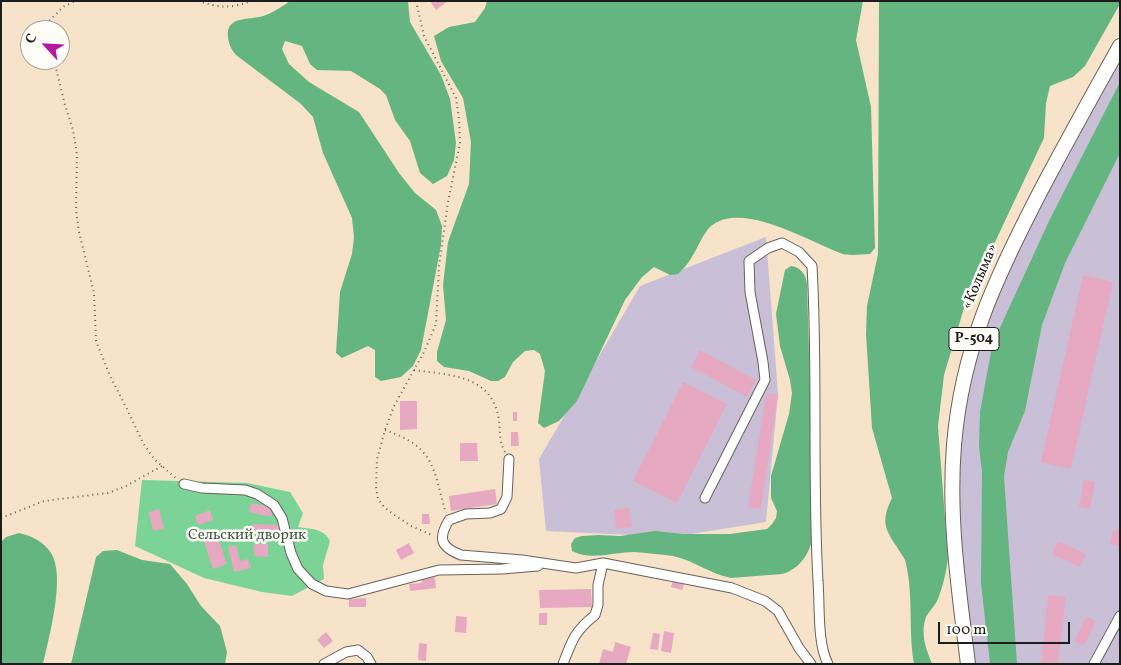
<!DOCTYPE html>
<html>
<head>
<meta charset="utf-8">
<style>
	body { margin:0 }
	#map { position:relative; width:1121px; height:665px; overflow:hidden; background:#f6e3ca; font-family:Vollkorn,serif }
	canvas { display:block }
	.frame { position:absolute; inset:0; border:2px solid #1c1c1c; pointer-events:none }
	.north { position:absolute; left:20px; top:20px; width:50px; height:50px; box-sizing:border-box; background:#fdfcf7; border:1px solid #a3a29f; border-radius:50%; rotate:295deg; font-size:14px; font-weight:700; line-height:20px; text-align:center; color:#1c1c1c }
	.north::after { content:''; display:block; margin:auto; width:18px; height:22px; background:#b5179e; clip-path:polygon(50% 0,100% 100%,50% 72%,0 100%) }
	.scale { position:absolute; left:938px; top:622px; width:132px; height:22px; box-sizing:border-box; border:2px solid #1c1c1c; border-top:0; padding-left:6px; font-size:15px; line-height:18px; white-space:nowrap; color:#1c1c1c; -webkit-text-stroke:4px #fdfcf7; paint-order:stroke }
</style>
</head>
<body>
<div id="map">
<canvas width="1121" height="665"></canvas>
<div class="frame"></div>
<div class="north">С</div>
<div class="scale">100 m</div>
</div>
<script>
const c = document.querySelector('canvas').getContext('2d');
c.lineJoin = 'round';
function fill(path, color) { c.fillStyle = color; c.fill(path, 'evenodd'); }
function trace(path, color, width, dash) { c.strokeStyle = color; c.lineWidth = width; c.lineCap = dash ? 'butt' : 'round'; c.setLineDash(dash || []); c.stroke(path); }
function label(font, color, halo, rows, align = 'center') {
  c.font = font + ' Vollkorn,serif'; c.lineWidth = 5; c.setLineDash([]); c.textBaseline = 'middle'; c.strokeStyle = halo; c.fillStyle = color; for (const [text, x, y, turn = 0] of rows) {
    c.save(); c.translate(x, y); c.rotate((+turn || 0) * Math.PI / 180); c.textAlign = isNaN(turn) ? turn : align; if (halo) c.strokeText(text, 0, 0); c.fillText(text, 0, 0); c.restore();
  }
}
const industrial = new Path2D(`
	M 1120,46 L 1120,664 L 968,664 L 952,490 L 977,329 Z
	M 766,237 L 778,394 L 766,522 L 672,537 L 546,531 L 539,459 L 640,286 Z`);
const green = new Path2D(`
	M 142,480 L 247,483 L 290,492 L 303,513 L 298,527 C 310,529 324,528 330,541 L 323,565 L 324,579 L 292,596 L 262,592 L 204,578 L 135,546 Z`);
const forest = new Path2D(`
	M 290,1 L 408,1 L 410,22 L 441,75 L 450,99 L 456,143 L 454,160 L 447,176 L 433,184 L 420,173 L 410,141 L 395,120 L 386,95 L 380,89 L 351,71 L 317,70 L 310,64 L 302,46 L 285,41 L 282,49 L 289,64 L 309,82 L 359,112 L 399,173 L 415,193 L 436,210 L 442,226 L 441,245 L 421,350 L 413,366 L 401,377 L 381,381 L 375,377 L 375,350 L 368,346 L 342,358 L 336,353 L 340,292 L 352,254 L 354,237 L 352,218 L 323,153 L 313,117 L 301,104 L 236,55 C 231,49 229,45 228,37 C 225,14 253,21 266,15 C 274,12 283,6 290,1 Z
	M 487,1 L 863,1 L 856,40 L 871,107 L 875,248 L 870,254 C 862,254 851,256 843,254 C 811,243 741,199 710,227 C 702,235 697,250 690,260 C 687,265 682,270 678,274 L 670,275 L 654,267 L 642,277 L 625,300 L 577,401 L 559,421 L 544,428 L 538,423 L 545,371 L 540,354 L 534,350 L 525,351 L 513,362 L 505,377 L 498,381 L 491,381 L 469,371 L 444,367 L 437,361 L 437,352 L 446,320 L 443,285 L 448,242 L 469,184 L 471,142 L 463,98 L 441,61 L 434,36 L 449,27 L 475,22 L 485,8 Z
	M 879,1 L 1120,1 L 1120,4 L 1085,66 L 1073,77 L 1050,86 L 1046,103 L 1044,138 L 964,308 L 944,375 L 938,426 L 948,558 C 946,573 943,587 937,601 C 934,607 929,611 926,617 C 920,633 926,649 932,664 L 914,664 C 908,630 914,593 905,560 C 903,556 899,551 897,547 C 883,527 882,519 892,498 L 872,428 L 866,334 L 867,306 L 878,254 Z
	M 1120,82 L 1120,153 L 1065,263 L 1042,325 L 1025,411 L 1008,452 L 1004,476 L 1017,664 L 990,664 L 981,583 L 982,472 L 979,446 L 980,412 L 991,352 L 997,334 L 1050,219 Z
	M 791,266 C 800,267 806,274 807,284 L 814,529 C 813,548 802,569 782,574 L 731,578 C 710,574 693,560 673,556 C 660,554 646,553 634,552 C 614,552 591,561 572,551 L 571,544 L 575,538 L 582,536 L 599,535 L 620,536 L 655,531 L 683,534 L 730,534 L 767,529 L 772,524 L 776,518 L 777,511 L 771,498 L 771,476 L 789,414 L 792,393 L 790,380 L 780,346 L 776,314 L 785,270 Z
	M 19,533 C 32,536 43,541 51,553 C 66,576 49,637 43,664 L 1,664 L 1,542 L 6,537 Z
	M 117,550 L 142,560 L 170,564 L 187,584 L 201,606 L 220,626 L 227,652 L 225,664 L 71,664 L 96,557 L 103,551 Z`);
const building = new Path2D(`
	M 430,1 L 448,1 L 436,10 Z
	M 1083,275 L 1113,282 L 1071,469 L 1041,462 Z
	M 700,350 L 756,380 L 747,397 L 691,367 Z
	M 683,382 L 727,404 L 677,503 L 633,481 Z
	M 766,393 L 778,395 L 761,509 L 748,507 Z
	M 400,401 L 417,401 L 417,429 L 400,430 Z
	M 513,412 L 517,412 L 517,421 L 513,421 Z
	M 511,432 L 518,432 L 519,446 L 511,446 Z
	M 460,443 L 477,443 L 478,461 L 460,461 Z
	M 1084,480 L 1095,482 L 1090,509 L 1079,507 Z
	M 495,489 L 497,504 L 451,511 L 449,496 Z
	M 251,503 L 273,508 L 271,517 L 249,512 Z
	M 629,508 L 632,527 L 616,529 L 614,510 Z
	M 159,509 L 164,529 L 153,531 L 149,512 Z
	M 210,510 L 213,520 L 198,525 L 195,516 Z
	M 422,514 L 429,514 L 430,524 L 422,524 Z
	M 253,524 L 279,525 L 279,533 L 253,532 Z
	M 1113,530 L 1120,531 L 1120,546 L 1110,544 Z
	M 217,534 L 227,564 L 213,569 L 203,539 Z
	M 1058,541 L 1086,554 L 1080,567 L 1052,554 Z
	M 409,543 L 414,553 L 401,560 L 396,550 Z
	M 254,544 L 268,544 L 268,557 L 254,556 Z
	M 236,545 L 240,561 L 248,559 L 251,568 L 234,572 L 228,547 Z
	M 435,577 L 436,588 L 410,591 L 409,584 L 422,583 L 421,579 Z
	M 674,579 L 685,582 L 682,590 L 671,587 Z
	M 591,589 L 592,607 L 540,608 L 539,590 Z
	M 1048,595 L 1066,597 L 1058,664 L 1041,664 Z
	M 366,598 L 366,607 L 349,607 L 349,599 Z
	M 539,613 L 547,613 L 547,625 L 539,625 Z
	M 456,616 L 467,617 L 466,633 L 455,632 Z
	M 1086,617 L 1096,621 L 1084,646 L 1074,641 Z
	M 664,631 L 674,633 L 671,653 L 661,651 Z
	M 326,632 L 333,641 L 324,648 L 317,640 Z
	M 653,633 L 660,634 L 658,650 L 650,649 Z
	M 615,642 L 631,647 L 626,664 L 599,664 L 603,649 L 613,652 Z
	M 419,643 L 427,644 L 426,661 L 418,660 Z`);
const path = new Path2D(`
	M 198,1 C 220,8 229,9 251,1
	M 416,1 L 424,36 L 456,98 L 459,119 L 460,143 L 448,202 L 439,266 L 436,324 L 424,352 L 394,406 L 385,430 L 377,459 L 376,487 L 378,499 L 384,507 L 393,514 L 411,526 L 434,536
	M 49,30 L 48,22 L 63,7 L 75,1
	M 54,60 L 65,105 L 73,130 L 77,155 L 76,210 L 79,232 L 94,293 L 96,341 L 110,376 L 127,409 L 143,443 L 155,460 L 178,480
	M 414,370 C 447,375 489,374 498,415 C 501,427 498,441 505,452
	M 385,430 C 398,435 412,440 422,451 C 437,466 439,493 446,513
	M 1,518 L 44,501 L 108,493 L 126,486 L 162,466`);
const minor = new Path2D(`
	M 509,459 L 507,497 L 501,509 L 490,513 L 466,514 L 449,520 C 438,538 440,547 461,555 L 522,560 L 576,568 L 603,563 L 732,588 L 765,601 L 778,611 L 799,648 L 811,664
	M 184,484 L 202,488 L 245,490 L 257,494 L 274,505 L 282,518 L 291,553 L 298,569 L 312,584 L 326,591 L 348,594 L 439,570 L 502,569 L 538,566
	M 705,498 L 765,380 L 763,362 L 750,292 L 749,261 L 768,248 L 782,243 L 799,252 L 812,266 C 818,371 812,476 818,581 C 820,605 817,643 828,664
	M 324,664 L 346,652 L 358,650 L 367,657 L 371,664
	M 563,664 C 572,640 575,631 595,615 L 598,605 L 598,585 L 603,563
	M 1094,664 L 1120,616`);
const highway = new Path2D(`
	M 968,664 C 959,591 948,519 954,445 C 962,348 996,277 1040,192 C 1066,143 1093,94 1120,46`);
const shields = [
	[974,339,50]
];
const shieldNames = [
	["Р-504",974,339]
];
const streetNames = [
	["«Колыма»",981,277,-67]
];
const parkNames = [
	["Сельский дворик",247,536]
];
fill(industrial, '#c9bfd7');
fill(green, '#7cd398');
fill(forest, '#65b580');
fill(building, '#e7a9c2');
trace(minor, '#686259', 11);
trace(highway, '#686259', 16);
trace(path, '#686259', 2, [1, 4]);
trace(minor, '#fff', 9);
trace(highway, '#fff', 14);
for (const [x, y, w] of shields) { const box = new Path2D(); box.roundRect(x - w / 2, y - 11.5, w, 23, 4); c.fillStyle = '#fdfcf7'; c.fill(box); trace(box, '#1c1c1c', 1); }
label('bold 14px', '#1c1c1c', null, shieldNames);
label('15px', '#1c1c1c', '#fdfcf7', streetNames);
label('15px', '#3e5c47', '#fdfcf7', parkNames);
</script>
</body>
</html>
